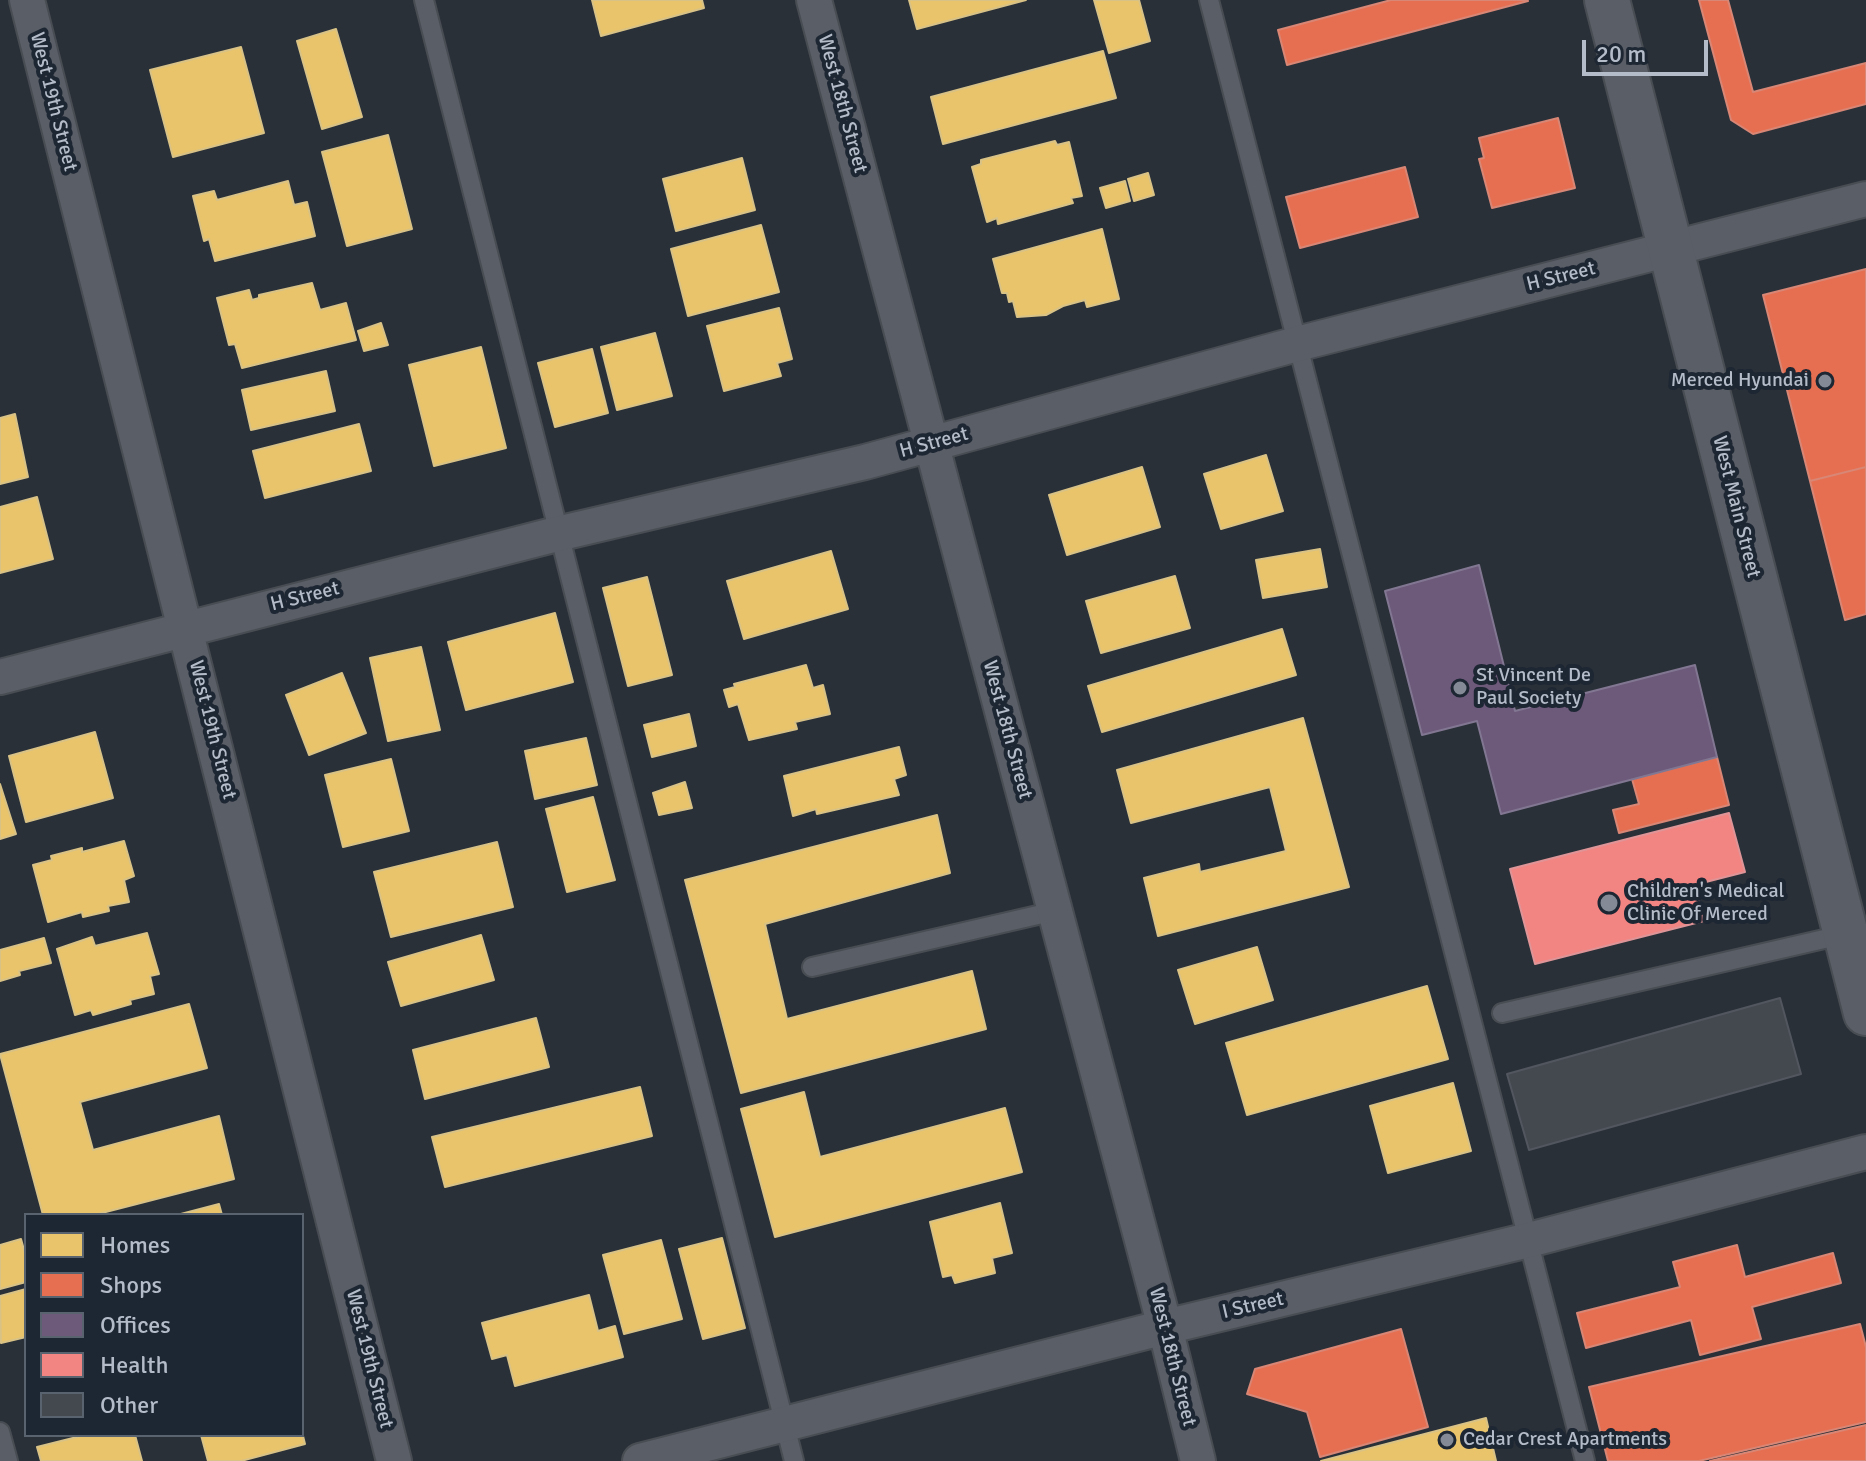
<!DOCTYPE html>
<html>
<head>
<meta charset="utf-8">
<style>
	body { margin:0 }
	#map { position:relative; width:1866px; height:1461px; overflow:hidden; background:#2a3038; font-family:Signika,sans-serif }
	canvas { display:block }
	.legend { position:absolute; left:24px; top:1213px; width:280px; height:224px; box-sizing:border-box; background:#1d2633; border:2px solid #59626f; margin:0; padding:10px 14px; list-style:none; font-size:24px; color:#b4bcc9 }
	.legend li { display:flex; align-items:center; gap:16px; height:40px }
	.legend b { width:40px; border:2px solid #59626f }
	.scale { position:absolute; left:1582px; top:40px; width:126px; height:36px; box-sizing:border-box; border:4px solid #b4bcc9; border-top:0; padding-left:10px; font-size:24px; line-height:28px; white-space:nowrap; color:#b4bcc9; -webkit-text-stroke:6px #1d2633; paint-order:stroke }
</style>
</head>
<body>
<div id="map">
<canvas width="1866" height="1461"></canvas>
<ul class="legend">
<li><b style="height:22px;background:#e9c46a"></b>Homes</li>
<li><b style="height:22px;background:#e76f51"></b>Shops</li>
<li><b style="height:22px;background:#6d597a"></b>Offices</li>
<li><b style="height:22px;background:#f28482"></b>Health</li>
<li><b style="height:22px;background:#444950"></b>Other</li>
</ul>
<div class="scale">20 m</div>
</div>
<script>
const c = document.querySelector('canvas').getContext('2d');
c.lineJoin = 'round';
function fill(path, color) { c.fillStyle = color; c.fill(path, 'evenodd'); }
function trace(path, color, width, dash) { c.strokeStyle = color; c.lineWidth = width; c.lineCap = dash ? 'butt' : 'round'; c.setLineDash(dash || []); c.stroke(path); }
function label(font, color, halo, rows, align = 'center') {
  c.font = font + ' Signika,sans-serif'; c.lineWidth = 8; c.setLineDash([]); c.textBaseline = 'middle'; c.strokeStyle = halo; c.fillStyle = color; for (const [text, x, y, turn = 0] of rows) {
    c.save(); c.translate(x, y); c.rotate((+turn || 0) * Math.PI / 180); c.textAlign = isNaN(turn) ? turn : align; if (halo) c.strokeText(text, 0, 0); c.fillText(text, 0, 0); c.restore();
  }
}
const homes = new Path2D(`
	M 592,0 L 702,0 L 704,8 L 601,36 Z
	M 909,0 L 1026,0 L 917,29 Z
	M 1094,0 L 1139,0 L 1150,41 L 1109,53 Z
	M 336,29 L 362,117 L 322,129 L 297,41 Z
	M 241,47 L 264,133 L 173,157 L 150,70 Z
	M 1103,51 L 1116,98 L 943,144 L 931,97 Z
	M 388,135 L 412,229 L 347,246 L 322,152 Z
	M 1055,141 L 1057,145 L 1069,142 L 1082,196 L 1071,198 L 1073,203 L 998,224 L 997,218 L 987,222 L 972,167 L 981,164 L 981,160 Z
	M 742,158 L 755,210 L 676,231 L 663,179 Z
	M 1148,173 L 1154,195 L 1134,201 L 1128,179 Z
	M 288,181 L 294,205 L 307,202 L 315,236 L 215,261 L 209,239 L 204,241 L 193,196 L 214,191 L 217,200 Z
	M 1125,181 L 1130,201 L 1106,208 L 1100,188 Z
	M 761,225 L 779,292 L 688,316 L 671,249 Z
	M 1102,229 L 1119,299 L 1087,307 L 1085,300 L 1063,306 L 1046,315 L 1017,317 L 1013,301 L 1009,302 L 1007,293 L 1002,293 L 993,259 Z
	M 312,283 L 320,310 L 346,303 L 356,340 L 242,368 L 235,344 L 229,345 L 217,298 L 249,290 L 252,300 L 259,298 L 259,295 Z
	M 779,308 L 792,359 L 777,363 L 781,376 L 724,391 L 707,326 Z
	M 381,323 L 388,345 L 364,351 L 358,331 Z
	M 655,333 L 672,396 L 617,410 L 601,347 Z
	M 481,347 L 506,448 L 434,466 L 409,365 Z
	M 592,349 L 608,413 L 555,427 L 538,363 Z
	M 326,371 L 335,411 L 251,430 L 242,390 Z
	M 15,414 L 28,477 L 0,484 L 0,418 Z
	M 359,424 L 371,471 L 265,498 L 253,451 Z
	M 1266,455 L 1283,511 L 1221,529 L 1204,474 Z
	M 1142,467 L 1160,527 L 1067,555 L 1049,495 Z
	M 37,497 L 53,559 L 0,573 L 0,507 Z
	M 1320,549 L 1327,587 L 1263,598 L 1256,560 Z
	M 831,551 L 848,609 L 744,639 L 727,581 Z
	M 1175,576 L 1190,628 L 1101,653 L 1086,601 Z
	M 647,577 L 672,675 L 628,686 L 603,588 Z
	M 555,613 L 573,682 L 466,710 L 448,642 Z
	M 1282,629 L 1296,675 L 1102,732 L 1088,686 Z
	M 421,647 L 440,730 L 388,741 L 370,658 Z
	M 806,665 L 813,688 L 823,685 L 830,714 L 795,722 L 797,729 L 749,740 L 738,704 L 729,707 L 724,690 L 735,687 L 734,684 Z
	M 342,673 L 366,733 L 309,755 L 286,695 Z
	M 689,714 L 696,746 L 652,757 L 644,725 Z
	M 1303,718 L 1349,887 L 1158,936 L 1144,878 L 1199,864 L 1200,872 L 1286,851 L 1270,787 L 1131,823 L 1117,770 Z
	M 95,732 L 113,798 L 26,822 L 9,756 Z
	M 586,738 L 597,785 L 535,799 L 525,751 Z
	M 899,747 L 906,775 L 894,779 L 899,795 L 817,814 L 816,809 L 793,816 L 784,776 Z
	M 391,759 L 409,831 L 343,847 L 325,775 Z
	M 685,782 L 692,808 L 659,815 L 653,793 Z
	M 0,784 L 16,834 L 0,839 Z
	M 593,797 L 615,880 L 567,892 L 546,809 Z
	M 937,815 L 950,873 L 765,924 L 787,1019 L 972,971 L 986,1029 L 741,1093 L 685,880 Z
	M 124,841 L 134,876 L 124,880 L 129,902 L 108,906 L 109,911 L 83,917 L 82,912 L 48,922 L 33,865 L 52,860 L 51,856 L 82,848 L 82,852 Z
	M 497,842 L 513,907 L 391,937 L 374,872 Z
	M 147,933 L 159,974 L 150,976 L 154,994 L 130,1000 L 131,1004 L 93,1015 L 91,1010 L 75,1015 L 57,949 L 92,937 L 95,946 Z
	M 481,935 L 494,980 L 401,1006 L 388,962 Z
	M 44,938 L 51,963 L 19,971 L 20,975 L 0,981 L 0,950 Z
	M 1257,947 L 1273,1000 L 1195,1024 L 1178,970 Z
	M 1427,986 L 1448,1059 L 1247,1115 L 1226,1043 Z
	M 189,1004 L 207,1068 L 80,1102 L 93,1150 L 219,1116 L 234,1179 L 94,1215 L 43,1215 L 0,1054 Z
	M 536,1018 L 549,1067 L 425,1099 L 413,1050 Z
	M 1453,1083 L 1471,1151 L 1388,1173 L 1370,1106 Z
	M 640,1087 L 652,1136 L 445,1187 L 432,1137 Z
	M 804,1092 L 820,1157 L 1005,1108 L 1022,1172 L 775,1237 L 741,1109 Z
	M 1000,1203 L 1012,1253 L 992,1258 L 995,1273 L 955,1283 L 952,1275 L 943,1277 L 930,1222 Z
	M 219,1204 L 222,1215 L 177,1215 Z
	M 722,1238 L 745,1328 L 703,1339 L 679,1249 Z
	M 21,1239 L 26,1257 L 26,1282 L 0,1289 L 0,1245 Z
	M 661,1240 L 682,1319 L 624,1334 L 603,1255 Z
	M 26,1289 L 26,1337 L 1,1343 L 0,1296 Z
	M 589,1295 L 598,1331 L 615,1326 L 623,1357 L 515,1386 L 507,1355 L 492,1359 L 482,1323 Z
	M 1486,1418 L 1496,1461 L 1321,1461 Z
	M 302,1432 L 305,1444 L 241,1461 L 208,1461 L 201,1435 L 302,1435 Z
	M 85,1435 L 135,1435 L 142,1461 L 41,1461 L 37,1447 Z`);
const shops = new Path2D(`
	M 1391,0 L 1527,0 L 1528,1 L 1287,65 L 1278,30 Z
	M 1699,0 L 1728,0 L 1753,92 L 1866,63 L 1866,104 L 1753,134 L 1731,120 Z
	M 1558,118 L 1575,188 L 1492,208 L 1479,159 L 1484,158 L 1479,138 Z
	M 1405,167 L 1418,217 L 1300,248 L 1286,197 Z
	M 1866,269 L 1866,467 L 1810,481 L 1763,295 Z
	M 1866,467 L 1866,614 L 1845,620 L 1810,481 Z
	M 1717,757 L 1729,805 L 1619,833 L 1613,810 L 1639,804 L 1632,779 Z
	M 1737,1245 L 1745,1277 L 1833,1253 L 1841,1283 L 1752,1307 L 1761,1339 L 1700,1355 L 1691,1320 L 1586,1348 L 1577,1313 L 1680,1287 L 1673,1262 Z
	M 1860,1324 L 1866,1347 L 1866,1422 L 1699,1461 L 1608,1461 L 1589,1387 Z
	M 1401,1329 L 1428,1427 L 1320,1457 L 1307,1412 L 1247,1394 L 1255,1369 Z
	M 1866,1425 L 1866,1461 L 1710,1461 Z`);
const offices = new Path2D(`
	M 1479,565 L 1515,711 L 1695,665 L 1717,757 L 1501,814 L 1477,721 L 1422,735 L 1385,591 Z`);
const health = new Path2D(`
	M 1729,813 L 1745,872 L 1694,885 L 1704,921 L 1535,964 L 1510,869 Z`);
const building = new Path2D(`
	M 1780,998 L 1801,1074 L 1529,1150 L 1507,1074 Z`);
const service = new Path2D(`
	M 424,0 L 794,1461
	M 1209,0 L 1585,1461
	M 812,967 L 1055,911
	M 1502,1013 L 1846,934
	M 0,1432 L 8,1461`);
const minor = new Path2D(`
	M 27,0 L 394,1461
	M 814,0 L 1165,1327 L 1198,1461
	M 0,677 L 557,534 L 865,462 L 1297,344 L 1866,199
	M 640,1461 L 1165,1327 L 1529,1240 L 1866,1152`);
const tertiary = new Path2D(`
	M 1607,0 L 1866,1013`);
const markers = [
	[1825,381,8,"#848b96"],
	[1460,688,8,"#848b96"],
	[1609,903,10,"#848b96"],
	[1447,1440,8,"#848b96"]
];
const streetNames = [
	["West 19th Street",53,102,76],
	["West 18th Street",842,104,75],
	["H Street",1561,277,-14],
	["H Street",934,443,-15],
	["West Main Street",1736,507,76],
	["H Street",305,597,-14],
	["West 19th Street",212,730,76],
	["West 18th Street",1007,730,75],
	["I Street",1253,1306,-13],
	["West 18th Street",1172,1357,76],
	["West 19th Street",369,1359,76]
];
const poiNames = [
	["Merced Hyundai",1809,381,"right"],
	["St Vincent De",1476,676],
	["Paul Society",1476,699],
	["Children's Medical",1627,892],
	["Clinic Of Merced",1627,915],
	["Cedar Crest Apartments",1463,1440]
];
fill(homes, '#e9c46a');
trace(homes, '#d9c286', 2);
fill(shops, '#e76f51');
trace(shops, '#d88675', 2);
fill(offices, '#6d597a');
trace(offices, '#827792', 2);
fill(health, '#f28482');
trace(health, '#df9597', 2);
fill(building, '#444950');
trace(building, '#52575f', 2);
trace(service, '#484c53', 22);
trace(minor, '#484c53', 38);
trace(tertiary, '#484c53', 48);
trace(service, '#5a5e66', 18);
trace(minor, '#5a5e66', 34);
trace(tertiary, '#5a5e66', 44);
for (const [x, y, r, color] of markers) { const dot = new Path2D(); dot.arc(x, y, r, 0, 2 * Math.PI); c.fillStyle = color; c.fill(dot); trace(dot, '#1d2633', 3); }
label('20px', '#b4bcc9', '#1d2633', streetNames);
label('20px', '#b4bcc9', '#1d2633', poiNames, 'left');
</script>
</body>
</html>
